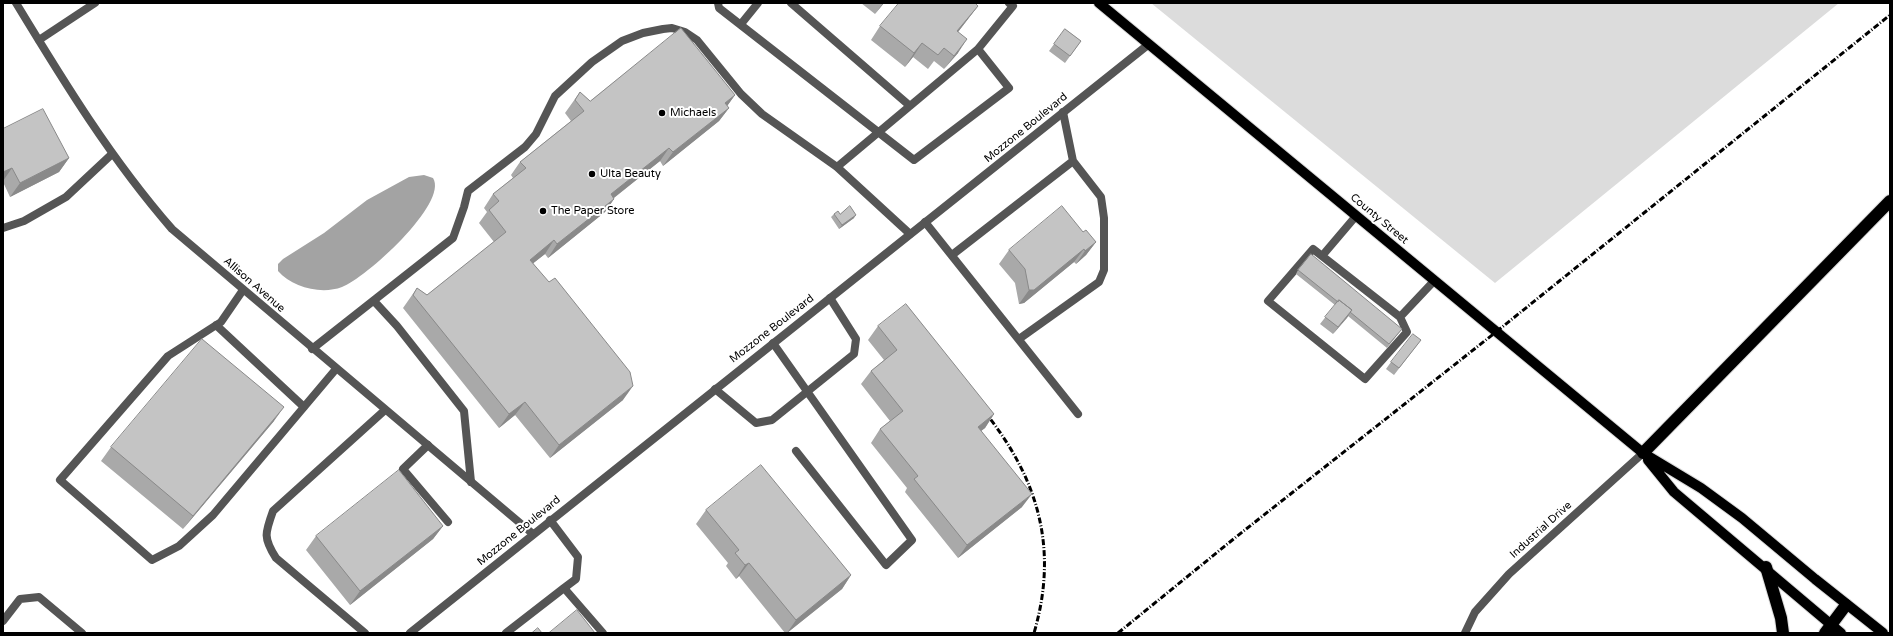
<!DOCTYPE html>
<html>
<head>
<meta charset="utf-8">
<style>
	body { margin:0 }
	#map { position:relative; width:1893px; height:636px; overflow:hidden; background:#fff; font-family:"Varela Round",sans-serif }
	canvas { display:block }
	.frame { position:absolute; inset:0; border:4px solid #000; pointer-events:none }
</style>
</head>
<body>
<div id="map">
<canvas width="1893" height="636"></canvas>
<div class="frame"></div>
</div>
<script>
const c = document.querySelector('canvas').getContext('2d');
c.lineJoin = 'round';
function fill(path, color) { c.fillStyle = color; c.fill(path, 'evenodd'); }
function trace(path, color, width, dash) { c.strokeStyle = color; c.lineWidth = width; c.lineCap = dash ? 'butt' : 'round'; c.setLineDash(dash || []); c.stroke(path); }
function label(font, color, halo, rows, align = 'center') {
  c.font = font + ' "Varela Round",sans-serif'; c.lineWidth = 4; c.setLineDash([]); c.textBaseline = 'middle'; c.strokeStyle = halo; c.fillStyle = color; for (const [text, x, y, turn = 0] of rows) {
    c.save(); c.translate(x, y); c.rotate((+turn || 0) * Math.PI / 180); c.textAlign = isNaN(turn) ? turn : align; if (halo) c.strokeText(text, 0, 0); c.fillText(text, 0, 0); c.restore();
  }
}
const green = new Path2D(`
	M 1151,3 L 1839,3 L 1495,283 Z`);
const water = new Path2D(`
	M 424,175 L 433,178 C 449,203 365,279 342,287 C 321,295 292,287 278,271 L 278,264 L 283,259 L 324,233 L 367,200 L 409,177 Z`);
const service = new Path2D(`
	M 718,3 L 719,8 L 914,160 L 1009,88 L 978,49
	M 791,3 L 910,106
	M 741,24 L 758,3
	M 39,40 L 95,3
	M 837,167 L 978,49 L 1013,6 L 1009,3
	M 1356,216 L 1322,256 L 1400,317 L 1434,281
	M 925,222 L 1078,414
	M 3,228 L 24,221 L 66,197 L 112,154
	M 952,255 L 1073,161 L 1063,112
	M 1322,256 L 1313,249 L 1268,301 L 1365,379 L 1407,332 L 1400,317
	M 243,290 L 221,322 L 168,356 L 60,480 L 152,560 L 179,546 L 213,515 L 336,369
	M 374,301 L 397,326 L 464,411 L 471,482
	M 216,325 L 304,407
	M 1019,339 L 1099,282 L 1104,270 L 1104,218 L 1101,197 L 1073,161
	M 773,343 L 912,540 L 886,565 L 796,451
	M 312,349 L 453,238 L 464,207 L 468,191 L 525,147 L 536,134 L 555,96 L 592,62 L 622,41 L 643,33 L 663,29 L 672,28 L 685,32 L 697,40 L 741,94 L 762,114 L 837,167 L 910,234
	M 715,389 L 756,423 L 772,420 L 854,354 L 856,339 L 830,298
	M 428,445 L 403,469 L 448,522
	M 550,520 L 578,557 L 576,579 L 564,588
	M 3,621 L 20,599 L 39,597 L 82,633
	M 365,633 L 276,558 C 263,538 265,533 273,511 L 385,410
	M 506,633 L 564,588 L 603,633`);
const minor = new Path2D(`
	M 16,3 C 64,82 111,159 172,229 L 533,534
	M 410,633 L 1149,44
	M 1465,633 L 1475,612 L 1509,574 L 1643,453`);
const primary = new Path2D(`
	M 1099,3 L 1643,453 L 1701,488 L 1742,518 L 1815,579 L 1883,633
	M 1648,460 L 1674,492 L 1841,633`);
const motorway = new Path2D(`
	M 1643,453 L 1890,201
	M 1766,567 L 1781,618 L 1783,633
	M 1825,633 L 1846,605`);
const rail = new Path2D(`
	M 984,411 C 1038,478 1059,548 1034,633
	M 1118,633 L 1236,537 L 1496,332 L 1890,15`);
const wall = new Path2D(`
	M 861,3 L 884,3 L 875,14 Z
	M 978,6 L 958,32 L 958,53 L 944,69 L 934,61 L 928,69 L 913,57 L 905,67 L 871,40 L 880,26 Z
	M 1065,29 L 1081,41 L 1065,63 L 1049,51 Z
	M 580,92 L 590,101 L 735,95 L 727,106 L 729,108 L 719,121 L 663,166 L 660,161 L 614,198 L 614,199 L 605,212 L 548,258 L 545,254 L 533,263 L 623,400 L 550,458 L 515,415 L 499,428 L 403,308 L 417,288 L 427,295 L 494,242 L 479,223 L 487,212 L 484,208 L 493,194 L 513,178 L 511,175 L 520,162 L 571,121 L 565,113 Z
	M 3,129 L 69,158 L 59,172 L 10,197 L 3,182 Z
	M 834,214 L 840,214 L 854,218 L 839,229 L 831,217 Z
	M 1083,232 L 1096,242 L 1086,255 L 1076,264 L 1074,262 L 1024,303 L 1019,304 L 1015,283 L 999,264 L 1009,250 Z
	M 1298,270 L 1402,329 L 1387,348 L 1348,316 L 1333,334 L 1320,324 L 1335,305 L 1296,274 Z
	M 878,326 L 994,414 L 985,428 L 981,431 L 1022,507 L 958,558 L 905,492 L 907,488 L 871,443 L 880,429 L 890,421 L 861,384 L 871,371 L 884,360 L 868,340 Z
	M 1421,340 L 1394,375 L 1386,369 L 1391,362 Z
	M 274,421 L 183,529 L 101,461 L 111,447 Z
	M 706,510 L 851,575 L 842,589 L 787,633 L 785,633 L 739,576 L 736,579 L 726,566 L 728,563 L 696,524 Z
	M 443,526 L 433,539 L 350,605 L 306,550 L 316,536 Z`);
const shadedWall = new Path2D(`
	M 883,3 L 884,3 L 875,14 Z
	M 978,6 L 948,45 L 957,31 Z
	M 967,39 L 958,53 L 944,69 L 954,56 Z
	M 922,43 L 913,57 L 905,67 L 914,53 Z
	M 735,95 L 725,109 L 725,103 Z
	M 729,108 L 719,121 L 663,166 L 673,152 Z
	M 669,148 L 660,161 L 601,208 L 611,194 Z
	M 69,158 L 59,172 L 10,197 L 20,183 Z
	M 12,168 L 3,181 L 3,172 Z
	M 614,199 L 605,212 L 548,258 L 557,244 Z
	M 856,215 L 854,218 L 839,229 L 842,225 Z
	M 554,240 L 545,254 L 521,273 L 530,260 Z
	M 1096,242 L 1086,255 L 1076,264 L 1085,251 Z
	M 1084,249 L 1074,262 L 1024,303 L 1019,304 L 1029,290 Z
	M 1352,310 L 1347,318 L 1333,334 L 1338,327 Z
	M 633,386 L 623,400 L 550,458 L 559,445 Z
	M 525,402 L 515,415 L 499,428 L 509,414 Z
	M 284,407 L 274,421 L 183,529 L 193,516 Z
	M 994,414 L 985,428 L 969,440 L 978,427 Z
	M 1032,494 L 1022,507 L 958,558 L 967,545 Z
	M 443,526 L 433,539 L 350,605 L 360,591 Z
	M 749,563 L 739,576 L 736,579 L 745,565 Z
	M 851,575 L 842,589 L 787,633 L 796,620 Z`);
const building = new Path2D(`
	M 899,3 L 975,3 L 978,6 L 957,31 L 967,39 L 954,56 L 944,48 L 938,55 L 922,43 L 914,53 L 880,26 Z
	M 681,28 L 735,95 L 725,103 L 729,108 L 673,152 L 669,148 L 611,194 L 614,199 L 557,244 L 554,240 L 530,260 L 549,282 L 555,278 L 630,372 L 633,386 L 559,445 L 525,402 L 509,414 L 413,295 L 417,288 L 427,295 L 506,232 L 489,210 L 499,201 L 493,194 L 526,168 L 520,162 L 584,111 L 575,100 L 580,92 L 590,101 Z
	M 1065,29 L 1081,41 L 1070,56 L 1054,44 Z
	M 43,109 L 69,158 L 20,183 L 12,168 L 3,172 L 3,129 Z
	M 850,206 L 856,215 L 842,225 L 834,214 L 838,211 L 840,214 Z
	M 1062,206 L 1083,232 L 1086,230 L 1096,242 L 1085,251 L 1084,249 L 1034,290 L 1029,290 L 1025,269 L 1009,250 Z
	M 1311,254 L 1402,329 L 1389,344 L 1350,312 L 1352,310 L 1339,300 L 1338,302 L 1298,270 Z
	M 1339,300 L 1352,310 L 1338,327 L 1325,317 Z
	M 906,304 L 994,414 L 978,427 L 1032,494 L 967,545 L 914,479 L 918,476 L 880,429 L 903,411 L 871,371 L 897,350 L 878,326 Z
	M 1413,334 L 1421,340 L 1399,368 L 1391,362 Z
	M 202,339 L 284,407 L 193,516 L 111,447 Z
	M 761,465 L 851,575 L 796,620 L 749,563 L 745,565 L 735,553 L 739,550 L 706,510 Z
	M 399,470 L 443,526 L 360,591 L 316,536 Z
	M 577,610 L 595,633 L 549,633 Z
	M 538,628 L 542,633 L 532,633 Z`);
const markers = [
	[662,113,4,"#000"],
	[592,174,4,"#000"],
	[543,211,4,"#000"]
];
const poiNames = [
	["Michaels",670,113],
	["Ulta Beauty",600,174],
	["The Paper Store",551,211]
];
const streetNames = [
	["Mozzone Boulevard",1026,128,-39],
	["County Street",1379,219,40],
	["Allison Avenue",254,285,41],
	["Mozzone Boulevard",772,329,-38],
	["Industrial Drive",1541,530,-42],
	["Mozzone Boulevard",519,531,-39]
];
fill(green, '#dcdcdc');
fill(water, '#a3a3a3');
trace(primary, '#dbdbdb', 12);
trace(motorway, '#dbdbdb', 14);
trace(service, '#555', 8);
trace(minor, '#555', 8);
trace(primary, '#000', 10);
trace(motorway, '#000', 12);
trace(rail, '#000', 3, [6, 2, 1, 2]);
fill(wall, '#a9a9a9');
fill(shadedWall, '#898989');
fill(building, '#c4c4c4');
trace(building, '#898989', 1);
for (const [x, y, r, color] of markers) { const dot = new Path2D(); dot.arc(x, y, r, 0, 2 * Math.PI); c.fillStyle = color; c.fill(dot); trace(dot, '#fff', 1.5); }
label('11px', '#000', '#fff', poiNames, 'left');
label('11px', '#000', '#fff', streetNames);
</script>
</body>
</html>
